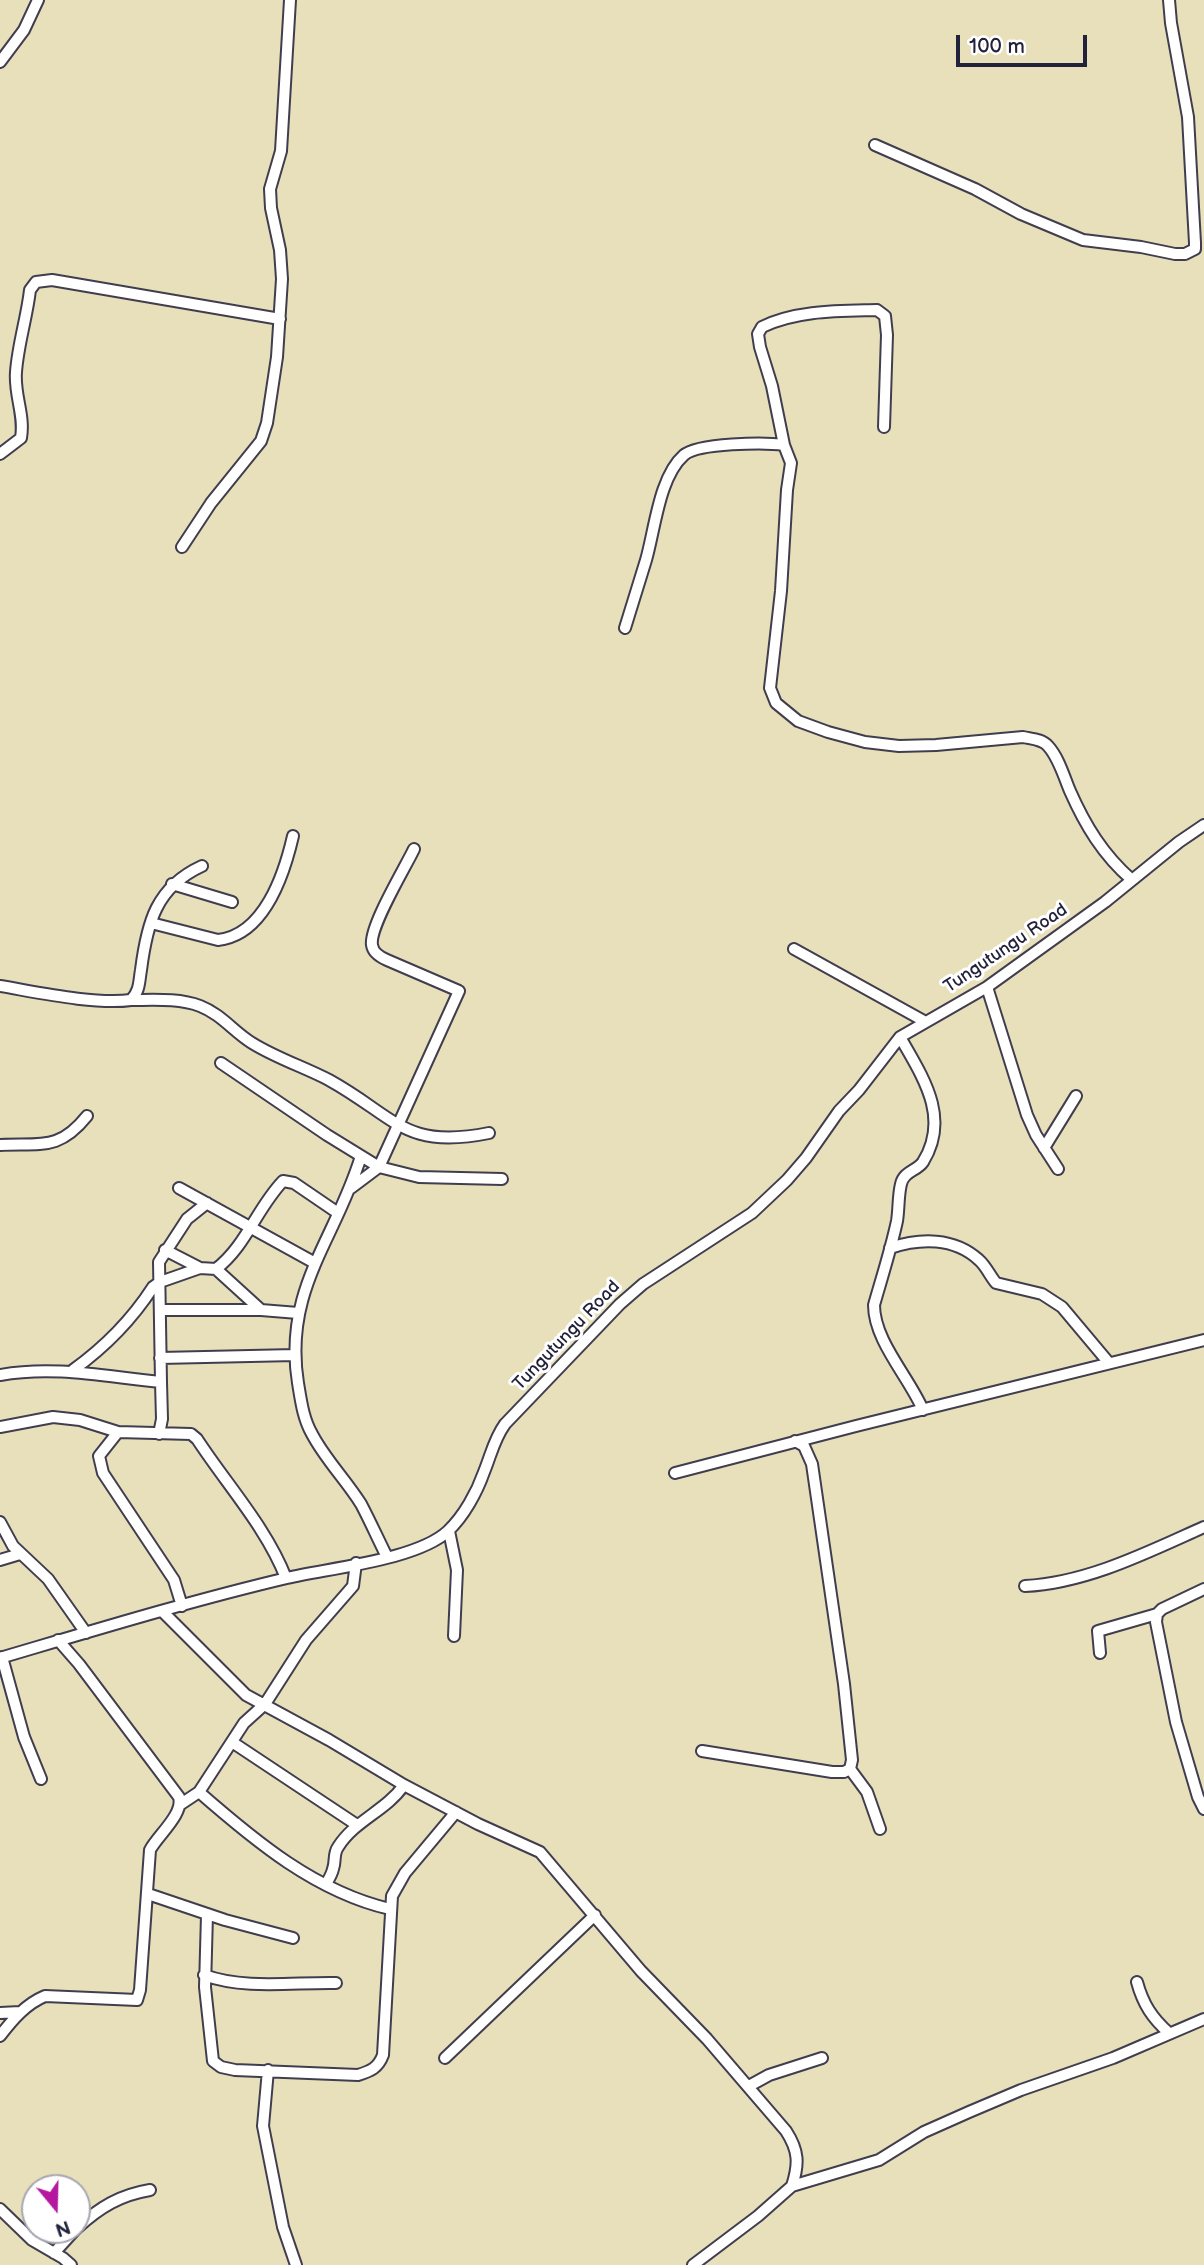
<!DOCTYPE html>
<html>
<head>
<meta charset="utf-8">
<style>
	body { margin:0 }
	#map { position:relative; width:1204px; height:2265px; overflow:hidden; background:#e7e0ba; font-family:"Balsamiq Sans",sans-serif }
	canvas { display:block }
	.north { position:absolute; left:21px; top:2174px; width:70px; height:70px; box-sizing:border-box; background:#fff; border:2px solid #a7a7b1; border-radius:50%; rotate:161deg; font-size:19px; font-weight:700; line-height:28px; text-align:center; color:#22223b }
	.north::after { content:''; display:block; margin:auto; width:24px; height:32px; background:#b5179e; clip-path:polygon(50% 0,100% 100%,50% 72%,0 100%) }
	.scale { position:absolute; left:956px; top:35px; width:131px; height:32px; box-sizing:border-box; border:4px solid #22223b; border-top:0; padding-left:9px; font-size:21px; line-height:24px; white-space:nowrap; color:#22223b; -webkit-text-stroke:5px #fff; paint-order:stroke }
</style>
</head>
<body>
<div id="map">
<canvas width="1204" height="2265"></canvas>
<div class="north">N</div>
<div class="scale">100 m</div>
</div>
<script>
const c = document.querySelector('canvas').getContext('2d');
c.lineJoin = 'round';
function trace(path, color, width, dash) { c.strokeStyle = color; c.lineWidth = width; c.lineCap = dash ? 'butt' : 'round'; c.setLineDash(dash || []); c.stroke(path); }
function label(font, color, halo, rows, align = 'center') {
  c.font = font + ' "Balsamiq Sans",sans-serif'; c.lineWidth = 6; c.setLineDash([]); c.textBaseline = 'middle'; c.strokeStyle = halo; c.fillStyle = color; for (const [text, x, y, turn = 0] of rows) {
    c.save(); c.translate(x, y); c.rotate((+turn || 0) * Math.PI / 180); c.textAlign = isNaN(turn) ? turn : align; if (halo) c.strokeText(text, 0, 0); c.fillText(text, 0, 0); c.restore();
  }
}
const minor = new Path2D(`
	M 0,62 L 24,30 L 38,0
	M 875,145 L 975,189 L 1021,214 L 1083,240 L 1141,247 L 1175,254 L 1185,254 L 1195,249 L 1195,243 L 1188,117 L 1171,23 L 1169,0
	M 784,445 L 772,386 L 760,347 L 758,334 L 762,327 C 796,310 840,311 877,310 L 885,316 L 887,335 L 884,427
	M 0,454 L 21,438 C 25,415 14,395 16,372 C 18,344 27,317 30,290 L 36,282 L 52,280 L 280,319
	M 182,547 L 211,503 L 261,441 L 267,423 L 277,357 L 282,279 L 280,250 L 271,208 L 270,189 L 281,151 L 290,0
	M 625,628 C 632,605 639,583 646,560 C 655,529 659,477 684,455 C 698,443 765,442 784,445 L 791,463 L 787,490 L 781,591 L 770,688 L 776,703 L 798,721 L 828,732 L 865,742 L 899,746 L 936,745 L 1023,737 C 1032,739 1042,739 1048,746 C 1059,758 1064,777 1070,791 C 1085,825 1103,855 1132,880
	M 172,884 L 232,902
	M 151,923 L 218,940 C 264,935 284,875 293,836
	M 794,949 L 924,1021
	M 0,986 C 36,992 96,1005 131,1000 C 140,991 139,981 141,970 C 147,923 156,887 202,866
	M 987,987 L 1027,1115 L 1036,1135 L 1058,1169
	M 131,1000 C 153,1000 179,998 200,1006 C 221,1014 234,1032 252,1043 C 276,1058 304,1067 329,1080 C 396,1117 404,1150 489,1133
	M 900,1037 C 922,1076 951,1117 923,1162 C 917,1171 904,1171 901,1184 C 898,1196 899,1209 897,1221 C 891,1249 882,1277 874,1305 C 874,1341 909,1377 923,1410
	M 221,1063 L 327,1135 L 379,1167 L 419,1177 L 502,1179
	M 0,1145 C 41,1143 59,1151 87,1116
	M 1044,1148 L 1076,1096
	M 361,1156 C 336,1239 283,1289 298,1383 C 301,1401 303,1418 312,1434 C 325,1459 346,1480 361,1504 C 370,1521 378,1539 387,1557
	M 179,1188 L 315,1263
	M 351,1188 L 379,1167 L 459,991 L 387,960 C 380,957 373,953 372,945 C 369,927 405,868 414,849
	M 890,1248 C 920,1238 954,1237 979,1260 C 986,1266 990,1276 996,1283 L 1042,1294 L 1062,1307 L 1109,1363
	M 165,1250 L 200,1268 L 216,1269 C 246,1246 257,1208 283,1181 L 294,1183 L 338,1213
	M 216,1269 L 261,1310
	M 160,1310 L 261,1310 L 298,1313
	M 160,1358 L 295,1355
	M 73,1370 C 105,1347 131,1321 153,1287 L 160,1282 L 200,1268
	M 0,1375 C 55,1365 107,1377 161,1382 L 159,1262 L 187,1219 L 207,1203
	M 0,1427 L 53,1417 L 80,1420 L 118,1432 L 191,1434 L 197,1439 C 227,1485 266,1527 286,1578
	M 118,1432 L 99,1456 L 103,1473 L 174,1580 L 182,1606
	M 159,1434 L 162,1419 L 161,1382
	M 675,1473 L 856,1426 L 1204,1340
	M 0,1522 L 13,1546 L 48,1579 L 86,1633
	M 449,1531 L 457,1570 L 454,1636
	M 0,1560 L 20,1554
	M 1025,1586 C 1087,1583 1148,1552 1204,1527
	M 1204,1589 L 1162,1609 L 1157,1614 L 1156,1622 L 1176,1722 L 1198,1797 L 1204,1809
	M 163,1612 L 246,1695 L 329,1740 L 404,1785 L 478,1824 L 540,1852 L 641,1971 L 707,2039 L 786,2131 C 799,2151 799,2164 792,2186
	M 1100,1653 L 1098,1631 L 1157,1614
	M 2,1657 L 24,1737 L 41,1779
	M 0,1658 C 95,1630 190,1601 287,1578 C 329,1568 417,1560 448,1531 C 464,1516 477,1492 484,1472 C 491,1455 494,1439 505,1424 L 620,1304 L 643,1284 L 752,1213 L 787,1180 L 806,1158 L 839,1111 L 859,1090 L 900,1037 L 987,987 L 1105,902 L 1179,842 L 1204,825
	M 232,1742 L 357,1825
	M 702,1751 L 832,1772 L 844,1772 L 850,1769 L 852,1760 L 844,1684 L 812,1464 L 804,1446 L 795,1441
	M 850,1769 L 867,1792 L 880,1829
	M 199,1792 C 255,1841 316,1892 390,1909
	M 181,1804 L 199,1792 L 244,1723 L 265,1704 L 306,1640 L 353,1586 L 356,1563
	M 326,1884 C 329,1879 332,1874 333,1869 C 336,1861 333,1854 338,1847 C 355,1820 386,1811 404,1785
	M 148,1894 L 225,1920 L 293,1938
	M 207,1915 L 205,1987 L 213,2061 L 221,2067 L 235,2070 L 358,2075 C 371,2071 378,2068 383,2055 L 392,1896 L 405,1873 L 456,1812
	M 204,1975 C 245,1990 294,1982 336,1983
	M 1137,1982 C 1143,2004 1152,2018 1169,2033
	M 0,2013 L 20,2012
	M 0,2036 C 13,2019 26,2004 45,1996 L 137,2000 L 140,1990 L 150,1850 C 158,1835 184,1814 179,1797 L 79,1664 L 58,1640
	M 445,2058 L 595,1915
	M 268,2070 L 263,2126 L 283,2227 L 296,2265
	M 749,2086 L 769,2075 L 822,2058
	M 0,2209 L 32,2240 L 63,2258 L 71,2265
	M 77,2228 C 100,2207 120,2195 150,2190
	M 54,2253 L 75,2230
	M 693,2265 L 758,2216 L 792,2186 L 879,2160 L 924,2132 L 969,2112 L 1021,2090 L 1113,2058 L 1204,2019`);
const streetNames = [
	["Tungutungu Road",1006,949,-34],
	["Tungutungu Road",567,1336,-46]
];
trace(minor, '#403e4e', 14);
trace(minor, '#fff', 10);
label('18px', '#22223b', '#fff', streetNames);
</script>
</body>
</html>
